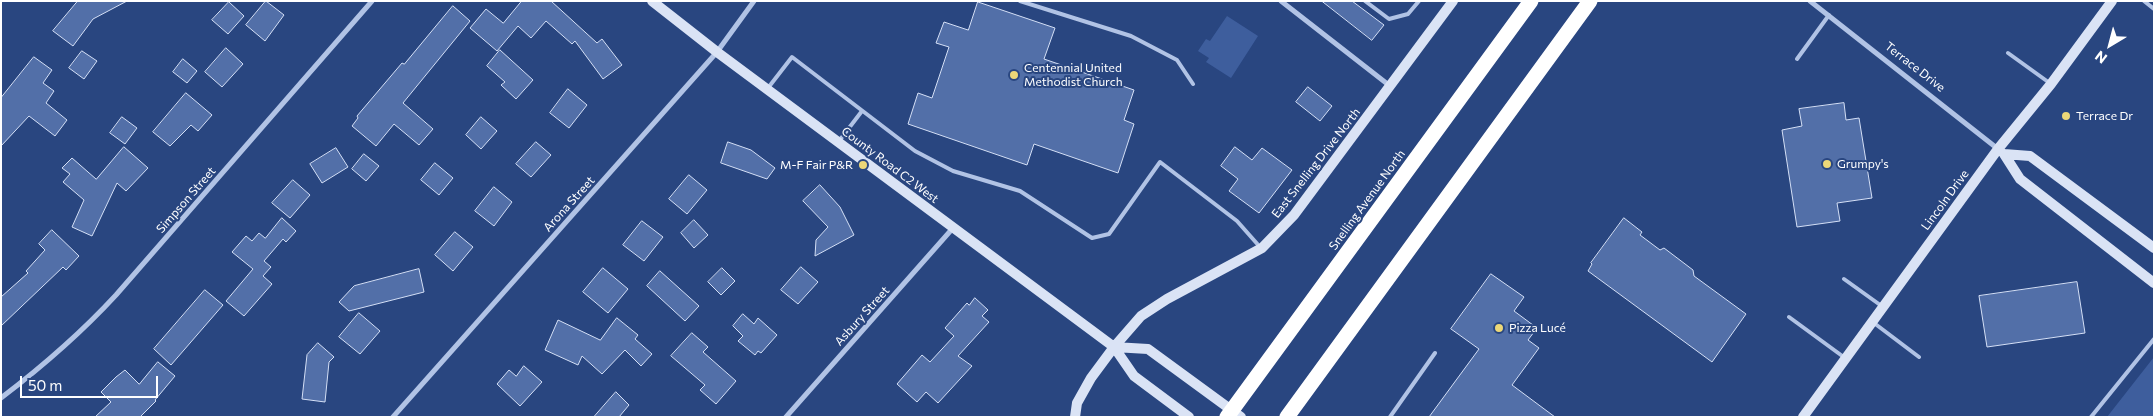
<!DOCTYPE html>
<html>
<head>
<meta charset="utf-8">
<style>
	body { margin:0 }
	#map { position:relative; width:2155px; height:418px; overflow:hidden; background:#294680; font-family:Commissioner,sans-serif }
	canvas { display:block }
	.frame { position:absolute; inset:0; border:2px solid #fff; pointer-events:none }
	.north { position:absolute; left:2085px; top:20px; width:50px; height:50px; -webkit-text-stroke:4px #294680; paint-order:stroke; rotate:217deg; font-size:14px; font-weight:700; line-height:20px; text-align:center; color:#fff }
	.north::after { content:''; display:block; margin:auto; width:18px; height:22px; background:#fff; clip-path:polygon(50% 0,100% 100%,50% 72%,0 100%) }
	.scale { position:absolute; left:20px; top:376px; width:138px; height:22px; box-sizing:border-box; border:2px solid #fff; border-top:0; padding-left:6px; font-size:15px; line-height:18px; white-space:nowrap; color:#fff; -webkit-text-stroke:4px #294680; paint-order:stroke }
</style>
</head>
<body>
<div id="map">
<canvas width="2155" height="418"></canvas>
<div class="frame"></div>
<div class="north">N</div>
<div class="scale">50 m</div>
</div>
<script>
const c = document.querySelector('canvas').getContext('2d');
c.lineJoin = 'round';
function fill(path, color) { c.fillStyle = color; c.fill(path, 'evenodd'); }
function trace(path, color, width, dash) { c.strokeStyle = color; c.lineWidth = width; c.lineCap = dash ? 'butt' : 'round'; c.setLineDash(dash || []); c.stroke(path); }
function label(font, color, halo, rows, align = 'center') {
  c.font = font + ' Commissioner,sans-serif'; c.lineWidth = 4; c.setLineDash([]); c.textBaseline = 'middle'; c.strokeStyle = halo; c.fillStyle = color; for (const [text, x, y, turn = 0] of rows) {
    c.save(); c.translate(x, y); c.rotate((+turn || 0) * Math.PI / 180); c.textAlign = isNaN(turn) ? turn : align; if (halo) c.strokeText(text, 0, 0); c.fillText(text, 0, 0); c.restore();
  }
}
const green = new Path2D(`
	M 1227,16 L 1258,36 L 1231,78 L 1206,62 L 1209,58 L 1198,51 L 1206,39 L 1210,41 Z
	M 2154,357 L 2154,417 L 2107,417 Z`);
const building = new Path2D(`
	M 78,1 L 127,1 L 93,19 L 73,46 L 53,31 Z
	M 266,1 L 284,15 L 265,41 L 246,25 Z
	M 522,1 L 551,1 L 597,43 L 602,39 L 622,65 L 603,79 L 575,41 L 572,44 L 546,21 L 531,38 L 518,26 L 497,51 L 470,28 L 486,9 L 503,23 Z
	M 1322,1 L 1352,1 L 1384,25 L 1372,40 Z
	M 229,2 L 244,16 L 228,34 L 212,20 Z
	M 978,2 L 1055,28 L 1044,59 L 1134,90 L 1124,120 L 1134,124 L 1118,173 L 1034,144 L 1027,165 L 908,124 L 918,93 L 932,98 L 949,47 L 936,43 L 944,22 L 968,30 Z
	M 453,6 L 470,21 L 403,103 L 433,129 L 419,145 L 394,124 L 376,146 L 352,126 L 358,118 L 357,116 L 402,63 L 404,64 Z
	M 226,48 L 243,64 L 222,87 L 205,72 Z
	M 500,50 L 533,80 L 516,99 L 501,85 L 505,82 L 487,66 Z
	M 82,51 L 97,61 L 84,79 L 69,68 Z
	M 34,57 L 52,70 L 43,83 L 54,91 L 46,103 L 67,120 L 55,136 L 29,116 L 1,146 L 1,98 Z
	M 183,59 L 197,71 L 187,83 L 173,72 Z
	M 1308,87 L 1332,106 L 1320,121 L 1296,102 Z
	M 568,89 L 587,105 L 569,128 L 550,113 Z
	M 186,93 L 212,115 L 198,131 L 191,125 L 170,146 L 153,132 Z
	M 1844,103 L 1846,120 L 1859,118 L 1872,198 L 1837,203 L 1840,221 L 1797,227 L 1782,130 L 1802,126 L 1799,109 Z
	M 122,117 L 137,128 L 125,144 L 110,133 Z
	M 481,117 L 497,131 L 481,149 L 466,135 Z
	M 536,142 L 551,155 L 531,177 L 516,164 Z
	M 728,142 L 751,150 L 775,168 L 767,179 L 721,163 Z
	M 124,147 L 148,168 L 126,191 L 117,183 L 92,236 L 72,227 L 84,200 L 63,182 L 70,174 L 62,168 L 72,158 L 96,179 Z
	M 1235,147 L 1252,160 L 1262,148 L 1292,170 L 1259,213 L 1229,191 L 1238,179 L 1221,166 Z
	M 336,148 L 348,167 L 322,183 L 310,164 Z
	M 364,154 L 379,166 L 366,181 L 352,169 Z
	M 435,163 L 453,178 L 439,195 L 421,180 Z
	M 689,175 L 707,190 L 687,214 L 669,199 Z
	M 293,180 L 310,195 L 290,218 L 272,203 Z
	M 820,185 L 840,207 L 854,235 L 815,256 L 816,240 L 828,227 L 803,201 Z
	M 494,187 L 512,202 L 494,226 L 475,211 Z
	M 282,218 L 296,231 L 286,242 L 283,239 L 264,261 L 271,267 L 263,276 L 272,284 L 244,316 L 226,301 L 253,269 L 232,252 L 246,236 L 252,241 L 259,233 L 265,238 Z
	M 1624,218 L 1642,232 L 1640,235 L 1660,250 L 1664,248 L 1693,270 L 1694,276 L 1746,314 L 1712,362 L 1588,271 L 1592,264 L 1591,263 Z
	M 694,220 L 708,235 L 694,248 L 681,233 Z
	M 642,221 L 663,237 L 644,261 L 623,245 Z
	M 52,230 L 79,256 L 66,270 L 63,267 L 1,326 L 1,297 L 28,273 L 26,271 L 45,250 L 39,244 Z
	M 455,232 L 473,247 L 453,271 L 435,255 Z
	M 801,267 L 818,282 L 798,304 L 781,290 Z
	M 603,268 L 628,289 L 608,313 L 583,292 Z
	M 722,268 L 735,281 L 721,295 L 708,282 Z
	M 419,269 L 424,292 L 349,311 L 339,302 L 354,286 Z
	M 660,271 L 699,306 L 685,321 L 647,286 Z
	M 1491,274 L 1524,297 L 1514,311 L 1537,328 L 1528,340 L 1539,348 L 1512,385 L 1555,417 L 1429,417 L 1479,349 L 1451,329 Z
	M 2077,282 L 2085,333 L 1987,347 L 1979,296 Z
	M 205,290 L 223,305 L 171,365 L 154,349 Z
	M 975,298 L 988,310 L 982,316 L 989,322 L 958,356 L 972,366 L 938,403 L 926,392 L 917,402 L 897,384 L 922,355 L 930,362 L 954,336 L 945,328 L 967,303 L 969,305 Z
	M 359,313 L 380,331 L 360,354 L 339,337 Z
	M 743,314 L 754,324 L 758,318 L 777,335 L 761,353 L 758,351 L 755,355 L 738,341 L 743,336 L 733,326 Z
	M 617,318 L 638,335 L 635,339 L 652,354 L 641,366 L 625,350 L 602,374 L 582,356 L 578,365 L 545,350 L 558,320 L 600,340 Z
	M 692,333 L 708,347 L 703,352 L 736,381 L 716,404 L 700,390 L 705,385 L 671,356 Z
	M 318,343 L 334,357 L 329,362 L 325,402 L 302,399 L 307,355 Z
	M 158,362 L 175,376 L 155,400 L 156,401 L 140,417 L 95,417 L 111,402 L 101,392 L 116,377 L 125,370 L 139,384 Z
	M 524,366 L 542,382 L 520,406 L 497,384 L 509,370 L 516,376 Z
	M 616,392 L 629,405 L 619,417 L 594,417 Z`);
const lane = new Path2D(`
	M 1020,1 L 1131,36 L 1177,60 L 1193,84
	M 1365,1 L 1389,19 L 1408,14 L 1419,1
	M 2144,1 L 2154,9
	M 2008,53 L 2051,84
	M 1797,59 L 1829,15
	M 768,88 L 792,57 L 915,151 L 953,171 L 1020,191 L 1092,238 L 1109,234 L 1160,162 L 1237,221 L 1260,247
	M 839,141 L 862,111
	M 1844,279 L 1883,307
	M 1789,317 L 1845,358
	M 1874,323 L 1919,357
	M 1390,417 L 1435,353
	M 2091,417 L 2154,339`);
const street = new Path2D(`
	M 1281,1 L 1390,86
	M 1810,1 L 1998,149
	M 1,398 C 43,366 81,333 116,295 L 372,1
	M 393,417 L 717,52 L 754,1
	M 786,417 L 953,228`);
const secondary = new Path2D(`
	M 652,1 L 717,52 L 1114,347 L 1134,376 L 1189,417
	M 2004,154 L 2020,179 L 2154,283
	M 2004,154 L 2030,156 L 2154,248
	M 1114,347 L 1148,349 L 1241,417
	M 1075,417 L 1077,403 L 1091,378 L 1114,347 L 1141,316 L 1167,299 L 1262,248 L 1294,215 L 1453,1
	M 1803,417 L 1998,149 L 2051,84 L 2112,1`);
const highway = new Path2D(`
	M 1227,417 L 1531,1
	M 1287,417 L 1590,1`);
const markers = [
	[1014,75,5,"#ecd778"],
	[2066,116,5,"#ecd778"],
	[1827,164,5,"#ecd778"],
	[863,165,5,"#ecd778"],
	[1499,328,5,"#ecd778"]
];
const streetNames = [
	["Terrace Drive",1915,67,38],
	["East Snelling Drive North",1316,163,-52],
	["County Road C2 West",890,165,37],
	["Simpson Street",186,200,-49],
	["Snelling Avenue North",1367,200,-54],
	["Lincoln Drive",1945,200,-54],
	["Arona Street",569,204,-48],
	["Asbury Street",862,316,-48]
];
const poiNames = [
	["Centennial United",1024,68],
	["Methodist Church",1024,82],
	["Terrace Dr",2076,116],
	["Grumpy's",1837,164],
	["M-F Fair P&R",853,165,"right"],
	["Pizza Lucé",1509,328]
];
fill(green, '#3e5e9d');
fill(building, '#526fa8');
trace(building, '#d4dff5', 1);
trace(lane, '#b1c3e5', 4);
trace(street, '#b1c3e5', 5);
trace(secondary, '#dae3f5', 10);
trace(highway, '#fff', 15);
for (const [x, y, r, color] of markers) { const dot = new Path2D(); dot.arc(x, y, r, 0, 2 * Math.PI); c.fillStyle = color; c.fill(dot); trace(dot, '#294680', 2); }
label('12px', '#fff', '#294680', streetNames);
label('12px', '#fff', '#294680', poiNames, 'left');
</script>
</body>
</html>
